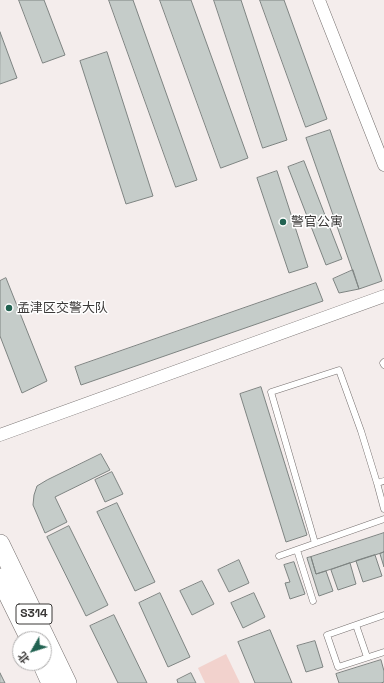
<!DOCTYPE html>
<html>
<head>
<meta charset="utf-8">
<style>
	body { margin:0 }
	#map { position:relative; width:384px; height:683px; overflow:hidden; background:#f4edec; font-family:"Space Grotesk","Noto Sans SC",sans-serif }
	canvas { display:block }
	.north { position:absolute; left:12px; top:631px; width:40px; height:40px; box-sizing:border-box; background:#fff; border:1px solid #b0afaf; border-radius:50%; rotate:231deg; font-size:11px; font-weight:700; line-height:16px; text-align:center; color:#3a3837 }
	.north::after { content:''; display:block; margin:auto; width:14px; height:18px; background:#216251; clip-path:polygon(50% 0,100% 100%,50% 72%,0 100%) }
</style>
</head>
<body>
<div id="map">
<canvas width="384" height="683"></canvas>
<div class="north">北</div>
</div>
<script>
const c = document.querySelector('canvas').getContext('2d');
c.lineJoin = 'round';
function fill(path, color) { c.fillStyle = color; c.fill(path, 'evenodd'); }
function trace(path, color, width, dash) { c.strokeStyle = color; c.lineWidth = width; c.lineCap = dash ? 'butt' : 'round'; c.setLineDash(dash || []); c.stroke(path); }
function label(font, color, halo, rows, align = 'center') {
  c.font = font + ' "Space Grotesk","Noto Sans SC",sans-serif'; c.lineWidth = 3; c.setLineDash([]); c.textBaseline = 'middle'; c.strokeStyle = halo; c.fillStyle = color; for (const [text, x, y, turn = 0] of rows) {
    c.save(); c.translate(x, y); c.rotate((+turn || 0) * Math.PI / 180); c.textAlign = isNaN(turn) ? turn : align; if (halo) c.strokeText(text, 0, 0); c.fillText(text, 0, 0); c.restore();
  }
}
const green = new Path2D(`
	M 226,654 L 240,683 L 205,683 L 198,668 Z`);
const building = new Path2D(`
	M 19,0 L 44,0 L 65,55 L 43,63 Z
	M 109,0 L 133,0 L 197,180 L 176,187 Z
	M 160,0 L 191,0 L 248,158 L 221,168 Z
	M 214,0 L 241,0 L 287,140 L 263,148 Z
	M 260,0 L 284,0 L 327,119 L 306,127 Z
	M 0,32 L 17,78 L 0,84 Z
	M 107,52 L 153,196 L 126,204 L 80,61 Z
	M 330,130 L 382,281 L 359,289 L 306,138 Z
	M 304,161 L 342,259 L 326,265 L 288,167 Z
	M 277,171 L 308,267 L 289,273 L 257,178 Z
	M 353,270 L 359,289 L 339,293 L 333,279 Z
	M 6,278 L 47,381 L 22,393 L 0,336 L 0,281 Z
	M 316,283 L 323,301 L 81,385 L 75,367 Z
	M 261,387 L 307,535 L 286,542 L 240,394 Z
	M 101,454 L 110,470 L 55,497 L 67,522 L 45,533 L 33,505 L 34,495 L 37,486 L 47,480 Z
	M 112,472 L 123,494 L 105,502 L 95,480 Z
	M 117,503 L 155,582 L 135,591 L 97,512 Z
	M 69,526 L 108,605 L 86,616 L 47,537 Z
	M 384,533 L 384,552 L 316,574 L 311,557 Z
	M 384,552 L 384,567 L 380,554 Z
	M 375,555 L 382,576 L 363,582 L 356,561 Z
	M 311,557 L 316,574 L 326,571 L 333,591 L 319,596 L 307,558 Z
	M 239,560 L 249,583 L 229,592 L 218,570 Z
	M 294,562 L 305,594 L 290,599 L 285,583 L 290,582 L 284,565 Z
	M 350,563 L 356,584 L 338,590 L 331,570 Z
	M 202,581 L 214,604 L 192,615 L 180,591 Z
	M 160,593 L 190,657 L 168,667 L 139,603 Z
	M 254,593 L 265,617 L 243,628 L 231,603 Z
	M 114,615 L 147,683 L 118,683 L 90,626 Z
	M 270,630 L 292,683 L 255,683 L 238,642 Z
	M 315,641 L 323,667 L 306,672 L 297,646 Z
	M 381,660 L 384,671 L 384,682 L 381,683 L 339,683 L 336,674 Z
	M 0,673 L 5,683 L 0,683 Z
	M 191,673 L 196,683 L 178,683 L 177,680 Z`);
const lane = new Path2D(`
	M 384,362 L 383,363 L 384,365
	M 384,481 L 377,483 L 384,509
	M 315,543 L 271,392 L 339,370 L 361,431 L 377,483
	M 297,550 L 313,601
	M 279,556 L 384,519
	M 384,615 L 327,635 L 338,667 L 384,652
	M 356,625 L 367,657`);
const street = new Path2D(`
	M 319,0 L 384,165
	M 0,435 L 384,296`);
const primary = new Path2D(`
	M 0,544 L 67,683
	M 0,578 L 30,639
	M 42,663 L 51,683`);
const markers = [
	[283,222,4,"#216251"],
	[9,308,4,"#216251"]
];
const shields = [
	[34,614,36]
];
const shieldNames = [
	["S314",34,614]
];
const poiNames = [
	["警官公寓",291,222],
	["孟津区交警大队",17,308]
];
fill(green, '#f2d2cd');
fill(building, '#c5ccc9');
trace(building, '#7e8482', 1);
trace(lane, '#76706f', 7);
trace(street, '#76706f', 13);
trace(primary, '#76706f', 20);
trace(lane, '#fff', 6);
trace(street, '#fff', 12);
trace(primary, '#fff', 19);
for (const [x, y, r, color] of markers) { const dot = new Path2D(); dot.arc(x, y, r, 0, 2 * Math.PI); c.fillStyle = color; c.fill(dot); trace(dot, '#fff', 1.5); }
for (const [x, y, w] of shields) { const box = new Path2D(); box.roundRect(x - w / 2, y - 10, w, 20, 3); c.fillStyle = '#fff'; c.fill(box); trace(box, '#3a3837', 1); }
label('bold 12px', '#3a3837', null, shieldNames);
label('13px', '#3a3837', '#fff', poiNames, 'left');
</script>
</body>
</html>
